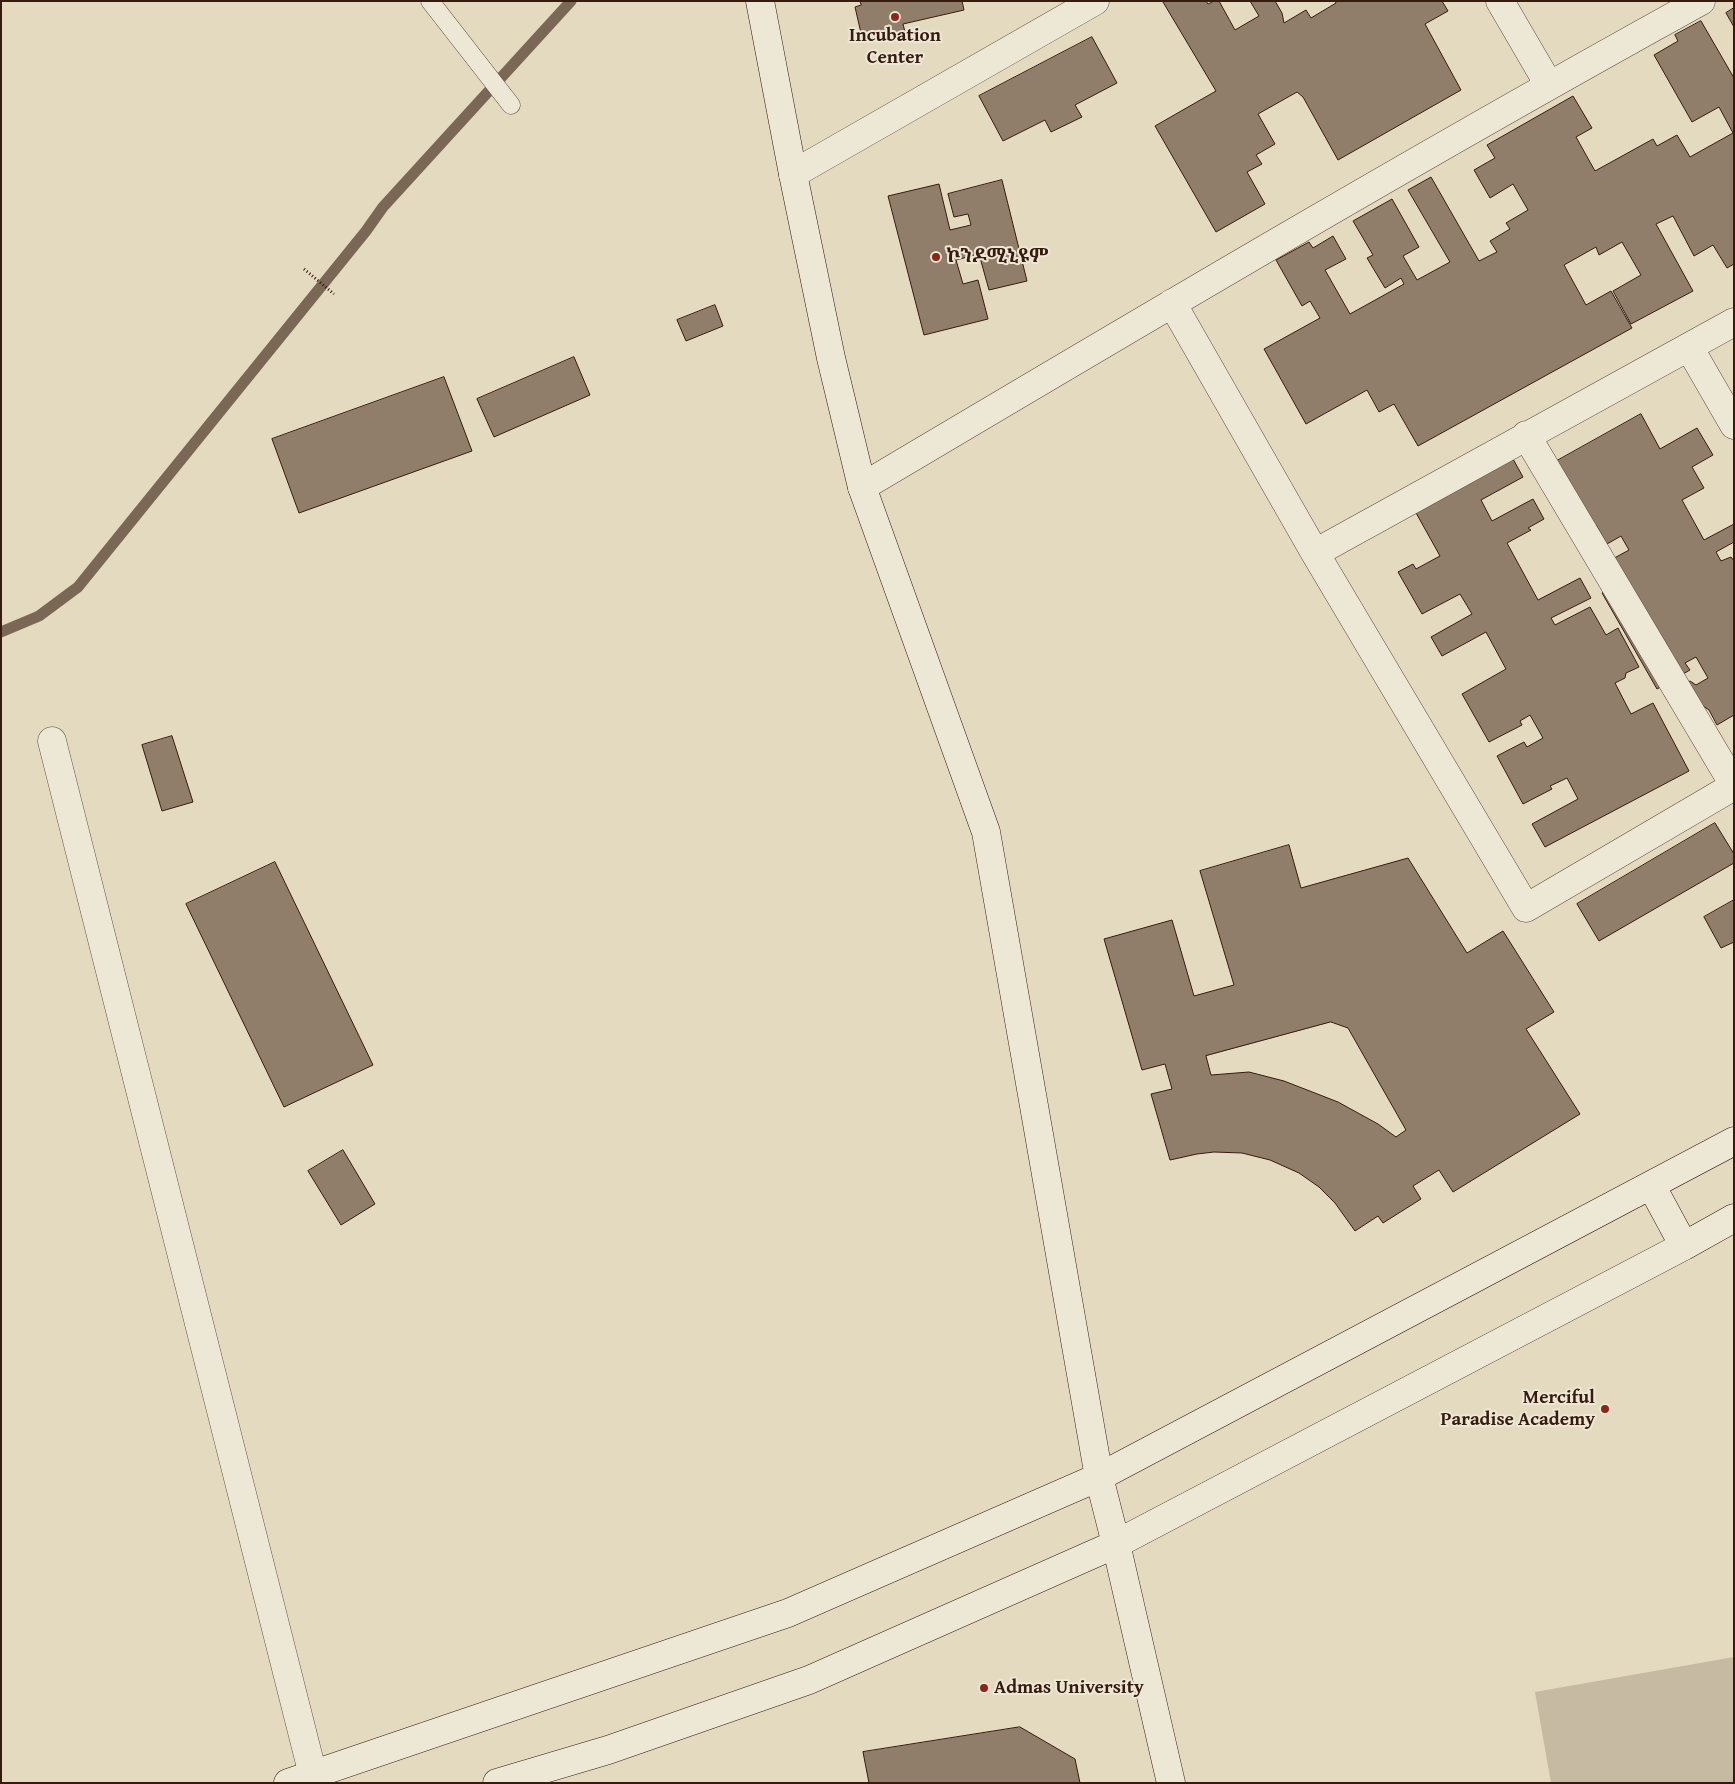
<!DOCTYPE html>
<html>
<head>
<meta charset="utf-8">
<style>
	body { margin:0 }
	#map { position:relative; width:1735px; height:1784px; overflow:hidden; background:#e3dac0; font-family:"Gentium Book Plus",serif }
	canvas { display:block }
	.frame { position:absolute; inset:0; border:2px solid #371b0f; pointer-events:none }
</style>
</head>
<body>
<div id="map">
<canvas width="1735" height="1784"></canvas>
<div class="frame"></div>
</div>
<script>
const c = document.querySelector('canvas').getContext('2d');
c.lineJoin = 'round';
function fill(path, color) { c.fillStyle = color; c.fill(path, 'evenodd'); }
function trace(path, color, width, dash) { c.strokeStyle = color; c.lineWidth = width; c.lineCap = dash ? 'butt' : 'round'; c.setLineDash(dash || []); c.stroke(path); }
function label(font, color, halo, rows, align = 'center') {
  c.font = font + ' "Gentium Book Plus","Noto Serif Ethiopic",serif'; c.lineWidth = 4; c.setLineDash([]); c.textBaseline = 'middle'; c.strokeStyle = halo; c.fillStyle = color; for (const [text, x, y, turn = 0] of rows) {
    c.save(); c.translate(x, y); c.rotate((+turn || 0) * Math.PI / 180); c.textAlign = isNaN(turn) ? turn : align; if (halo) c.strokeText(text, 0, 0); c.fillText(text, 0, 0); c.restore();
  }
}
const green = new Path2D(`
	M 1734,1657 L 1734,1783 L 1551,1783 L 1535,1692 Z`);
const stream = new Path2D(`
	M 1,632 L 39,616 L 78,587 L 366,231 L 383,207 L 571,1`);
const building = new Path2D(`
	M 860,1 L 962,1 L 964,10 L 903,24 L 905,32 L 863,42 L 855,7 L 861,5 Z
	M 1164,1 L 1206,1 L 1208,4 L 1214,1 L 1219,1 L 1235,30 L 1259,16 L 1250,1 L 1275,1 L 1282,13 L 1284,23 L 1306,10 L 1311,18 L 1336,3 L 1335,1 L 1442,1 L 1448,11 L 1425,24 L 1461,90 L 1338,160 L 1303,97 L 1297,92 L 1258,114 L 1275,144 L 1256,155 L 1262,164 L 1247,172 L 1265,204 L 1216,232 L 1155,126 L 1216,91 L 1163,2 Z
	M 1734,8 L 1734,27 L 1726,13 Z
	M 1701,21 L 1734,78 L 1734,264 L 1727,268 L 1713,245 L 1694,256 L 1673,216 L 1656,224 L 1693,291 L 1631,324 L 1613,291 L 1641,275 L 1622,242 L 1599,255 L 1596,247 L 1564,265 L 1586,305 L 1611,291 L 1632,328 L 1418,446 L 1394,404 L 1379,412 L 1367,390 L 1306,424 L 1264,349 L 1320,318 L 1310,301 L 1302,306 L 1276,260 L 1309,242 L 1313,248 L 1333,236 L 1346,259 L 1325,270 L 1350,314 L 1404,284 L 1401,278 L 1385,288 L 1367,258 L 1373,255 L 1353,221 L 1392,199 L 1419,247 L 1403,256 L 1417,280 L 1450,262 L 1408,190 L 1431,177 L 1479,261 L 1497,252 L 1490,241 L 1510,229 L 1506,223 L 1528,210 L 1513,184 L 1490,198 L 1474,170 L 1495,158 L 1487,145 L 1573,96 L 1592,128 L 1576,137 L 1595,171 L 1653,139 L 1657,146 L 1677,135 L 1690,157 L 1733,133 L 1719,107 L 1692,122 L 1654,55 L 1678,41 L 1675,35 Z
	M 1092,37 L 1117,83 L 1075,105 L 1082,117 L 1051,132 L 1045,120 L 1003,141 L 979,96 Z
	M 1002,180 L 1027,281 L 989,290 L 979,254 L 956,260 L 963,284 L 978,280 L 988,319 L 924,335 L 888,196 L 939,184 L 950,230 L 971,225 L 968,214 L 954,217 L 948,194 Z
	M 715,305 L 723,326 L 686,341 L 677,320 Z
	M 574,357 L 590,395 L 494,437 L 477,399 Z
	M 444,377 L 472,451 L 299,513 L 272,439 Z
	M 1641,414 L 1660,449 L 1697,428 L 1713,455 L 1692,467 L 1704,488 L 1682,500 L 1704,540 L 1734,524 L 1734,542 L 1716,552 L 1721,561 L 1731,557 L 1734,561 L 1734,715 L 1717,725 L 1709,710 L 1703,706 L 1680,720 L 1665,696 L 1690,681 L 1696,685 L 1708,678 L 1696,657 L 1685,663 L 1690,670 L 1657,689 L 1602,593 L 1620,584 L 1607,562 L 1629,550 L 1621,536 L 1607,544 L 1596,525 L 1574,538 L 1546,467 Z
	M 1513,459 L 1523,477 L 1481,500 L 1492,521 L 1533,499 L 1544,519 L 1528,528 L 1531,530 L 1507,543 L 1538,600 L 1580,578 L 1591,598 L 1551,618 L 1555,625 L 1590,607 L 1606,635 L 1618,628 L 1639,667 L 1626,673 L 1625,678 L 1615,683 L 1631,714 L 1653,703 L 1689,771 L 1545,847 L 1532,824 L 1578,799 L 1567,778 L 1550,786 L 1552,789 L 1523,804 L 1497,756 L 1524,742 L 1527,747 L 1543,738 L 1530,715 L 1520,721 L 1522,725 L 1489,742 L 1462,694 L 1506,669 L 1486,632 L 1442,656 L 1431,637 L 1472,614 L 1460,594 L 1422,614 L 1398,572 L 1413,564 L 1416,569 L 1440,556 L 1415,511 Z
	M 172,736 L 193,802 L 162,811 L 142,745 Z
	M 1715,823 L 1734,854 L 1734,863 L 1599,941 L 1577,904 Z
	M 1289,845 L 1301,888 L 1408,858 L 1467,953 L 1503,931 L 1554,1012 L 1526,1029 L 1580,1114 L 1453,1192 L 1439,1170 L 1413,1186 L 1421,1199 L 1383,1223 L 1378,1216 L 1355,1231 L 1335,1203 L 1319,1187 L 1299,1173 L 1270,1160 L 1242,1153 L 1214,1152 L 1197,1154 L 1170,1160 L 1151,1094 L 1172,1089 L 1165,1064 L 1142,1070 L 1104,939 L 1172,920 L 1194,996 L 1234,985 L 1200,871 ZM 1331,1022 L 1348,1028 L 1406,1130 L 1396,1137 L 1378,1124 L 1338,1102 L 1284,1081 L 1249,1072 L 1211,1075 L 1206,1056 Z
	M 275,862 L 373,1065 L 284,1107 L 186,904 Z
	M 1734,900 L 1734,942 L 1721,948 L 1704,917 Z
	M 343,1150 L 375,1204 L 341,1225 L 308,1171 Z
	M 1020,1727 L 1075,1759 L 1080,1783 L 869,1783 L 863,1752 Z`);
const path = new Path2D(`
	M 304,269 L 334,294`);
const lane = new Path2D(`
	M 430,1 L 511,105`);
const street = new Path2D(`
	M 1500,1 L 1549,85
	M 793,174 L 1095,1
	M 1172,303 L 1315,553 L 1526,908 L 1734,786
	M 1689,347 L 1734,425
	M 1526,435 L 1734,785
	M 862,487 C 1140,322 1418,157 1701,1
	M 1315,553 L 1734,322
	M 52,741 L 313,1775`);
const secondary = new Path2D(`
	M 760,1 L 793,174 L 831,358 L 862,487 L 986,832 L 1099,1477 L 1116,1544 L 1171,1783
	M 1651,1185 L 1684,1246
	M 288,1783 L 788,1613 L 1099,1477 L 1734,1141
	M 497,1783 L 608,1750 L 809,1680 L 1116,1544 L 1684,1246 L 1734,1218`);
const markers = [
	[895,17,5,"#8f2418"],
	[936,257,5,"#8f2418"],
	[1605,1409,5,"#8f2418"],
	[984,1688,5,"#8f2418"]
];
const poiNames = [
	["Incubation",895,36,"center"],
	["Center",895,58,"center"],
	["ኮንዶሚኒዩም",946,257],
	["Merciful",1595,1398,"right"],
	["Paradise Academy",1595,1420,"right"],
	["Admas University",994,1688]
];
fill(green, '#c6baa2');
trace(stream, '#7b6755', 11);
fill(building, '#907e6b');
trace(building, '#371b0f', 1);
trace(lane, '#624b3b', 19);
trace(street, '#624b3b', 29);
trace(secondary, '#371b0f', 29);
trace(path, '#371b0f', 3, [1, 2.5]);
trace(lane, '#ede7d6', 18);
trace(street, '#ede7d6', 28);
trace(secondary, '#ede7d6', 28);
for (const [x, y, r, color] of markers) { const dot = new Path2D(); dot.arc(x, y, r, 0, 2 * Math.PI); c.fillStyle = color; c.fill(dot); trace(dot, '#ede7d6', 2); }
label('bold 19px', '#371b0f', '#ede7d6', poiNames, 'left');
</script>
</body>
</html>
